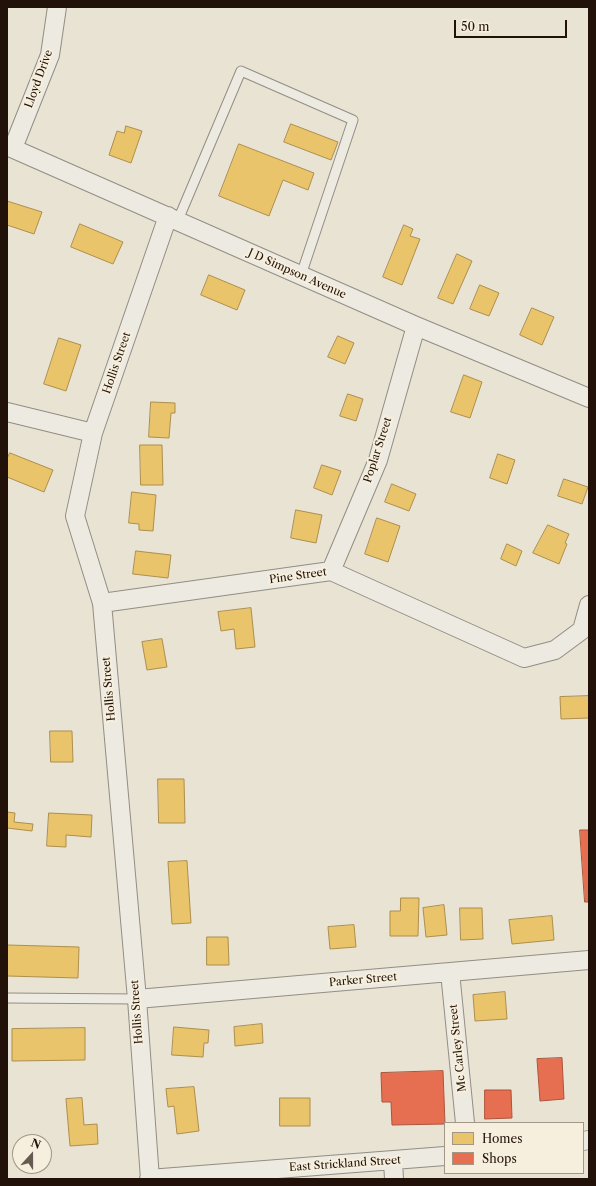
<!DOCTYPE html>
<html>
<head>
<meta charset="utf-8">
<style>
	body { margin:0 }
	#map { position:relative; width:596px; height:1186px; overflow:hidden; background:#e8e3d3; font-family:"Libre Caslon Text",serif }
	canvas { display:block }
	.frame { position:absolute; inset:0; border:8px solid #221109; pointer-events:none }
	.legend { position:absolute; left:444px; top:1122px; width:140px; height:52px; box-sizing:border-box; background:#f6efdd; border:1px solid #a19688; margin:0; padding:5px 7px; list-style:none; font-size:12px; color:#221109 }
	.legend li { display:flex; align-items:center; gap:8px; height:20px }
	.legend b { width:20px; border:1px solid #a19688 }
	.north { position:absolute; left:12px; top:1134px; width:40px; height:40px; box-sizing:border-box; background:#f6efdd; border:1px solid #a19688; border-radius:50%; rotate:21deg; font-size:11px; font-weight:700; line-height:16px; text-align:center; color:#221109 }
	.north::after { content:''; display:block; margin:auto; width:14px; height:18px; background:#675a50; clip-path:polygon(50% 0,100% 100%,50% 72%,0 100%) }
	.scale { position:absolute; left:454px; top:20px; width:113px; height:18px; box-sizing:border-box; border:2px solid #221109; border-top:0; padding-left:5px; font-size:12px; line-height:14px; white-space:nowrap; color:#221109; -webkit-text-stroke:3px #f6efdd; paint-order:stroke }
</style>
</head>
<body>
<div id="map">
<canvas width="596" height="1186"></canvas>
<div class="frame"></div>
<ul class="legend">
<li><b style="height:11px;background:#e9c46a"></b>Homes</li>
<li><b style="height:11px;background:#e76f51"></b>Shops</li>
</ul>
<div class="north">N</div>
<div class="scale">50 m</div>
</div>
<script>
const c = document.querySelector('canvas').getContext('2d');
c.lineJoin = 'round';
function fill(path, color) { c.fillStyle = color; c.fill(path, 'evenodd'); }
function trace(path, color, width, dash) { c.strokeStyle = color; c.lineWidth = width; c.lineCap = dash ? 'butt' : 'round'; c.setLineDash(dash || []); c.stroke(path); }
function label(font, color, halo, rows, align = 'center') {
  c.font = font + ' "Libre Caslon Text",serif'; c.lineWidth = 4; c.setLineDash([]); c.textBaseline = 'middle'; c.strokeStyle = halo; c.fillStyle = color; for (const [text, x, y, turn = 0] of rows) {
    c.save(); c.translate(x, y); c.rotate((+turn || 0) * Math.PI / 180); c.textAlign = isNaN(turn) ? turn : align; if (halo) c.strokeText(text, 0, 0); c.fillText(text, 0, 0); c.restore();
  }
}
const homes = new Path2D(`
	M 291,124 L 338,142 L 331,160 L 284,142 Z
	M 126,126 L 142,131 L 131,163 L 109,155 L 117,131 L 124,133 Z
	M 239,144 L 314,173 L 308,190 L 283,180 L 269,216 L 219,196 Z
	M 7,201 L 42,212 L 34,234 L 7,225 Z
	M 80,224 L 123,242 L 113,264 L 71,247 Z
	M 404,225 L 413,229 L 410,236 L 420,239 L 402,285 L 383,277 Z
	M 457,254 L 472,261 L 453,304 L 438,298 Z
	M 209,275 L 245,290 L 237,310 L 201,295 Z
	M 480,285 L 499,293 L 489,316 L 470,309 Z
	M 532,308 L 554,317 L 542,345 L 520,335 Z
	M 338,336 L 354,343 L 345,364 L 328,357 Z
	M 59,338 L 81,345 L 66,391 L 44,384 Z
	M 464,375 L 482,382 L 470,418 L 451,412 Z
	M 348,394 L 363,399 L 356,421 L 340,416 Z
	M 151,402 L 175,403 L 175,413 L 171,413 L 169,438 L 149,437 Z
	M 140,445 L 162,445 L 163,485 L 141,485 Z
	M 10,453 L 53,470 L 44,492 L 7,477 L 7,459 Z
	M 498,454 L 515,460 L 507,484 L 490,478 Z
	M 322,465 L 341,471 L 332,495 L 314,488 Z
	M 564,479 L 588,487 L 582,504 L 558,496 Z
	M 392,484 L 416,494 L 409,511 L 385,502 Z
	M 132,492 L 156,495 L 153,531 L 139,530 L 139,524 L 129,523 Z
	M 296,510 L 322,515 L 316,543 L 291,538 Z
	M 377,518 L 400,526 L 388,562 L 365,554 Z
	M 548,525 L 569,534 L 565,543 L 567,544 L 559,564 L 533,553 Z
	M 507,544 L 522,551 L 516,566 L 501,559 Z
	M 136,551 L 171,555 L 168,578 L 133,574 Z
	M 251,608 L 255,647 L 236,649 L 234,629 L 221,631 L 218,612 Z
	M 162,639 L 167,667 L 147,670 L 142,642 Z
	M 589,696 L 589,718 L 561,719 L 560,697 Z
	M 50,731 L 72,731 L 73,762 L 51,762 Z
	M 158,779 L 184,779 L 185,823 L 159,823 Z
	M 7,812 L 15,813 L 14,822 L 33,824 L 32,831 L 7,828 Z
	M 49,813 L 92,815 L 91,837 L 66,835 L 66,847 L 47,846 Z
	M 187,861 L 191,923 L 172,924 L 168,862 Z
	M 401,898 L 419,898 L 418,936 L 390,936 L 390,911 L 400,911 Z
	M 444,905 L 447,935 L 426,937 L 423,908 Z
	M 460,908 L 482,908 L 483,939 L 461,940 Z
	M 552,916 L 554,940 L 512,944 L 509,920 Z
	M 354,925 L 356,947 L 330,949 L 328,927 Z
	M 207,937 L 228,937 L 229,965 L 207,965 Z
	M 7,945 L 79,947 L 78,978 L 7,976 Z
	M 505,992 L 507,1019 L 475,1021 L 473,995 Z
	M 262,1024 L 263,1043 L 235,1046 L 234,1027 Z
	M 174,1027 L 209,1030 L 208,1043 L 204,1043 L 203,1057 L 172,1055 Z
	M 85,1028 L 85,1060 L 12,1061 L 12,1029 Z
	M 194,1087 L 199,1131 L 177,1134 L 174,1106 L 168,1107 L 166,1089 Z
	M 82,1098 L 84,1125 L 97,1124 L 98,1144 L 70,1146 L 66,1099 Z
	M 280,1098 L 310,1098 L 310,1126 L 280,1126 Z`);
const shops = new Path2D(`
	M 580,830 L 589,830 L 589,902 L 585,902 Z
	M 562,1058 L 564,1099 L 540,1101 L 537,1059 Z
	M 443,1071 L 445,1124 L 392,1125 L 391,1102 L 382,1102 L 381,1073 Z
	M 485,1090 L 511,1090 L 512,1118 L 485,1119 Z`);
const service = new Path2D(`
	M 178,220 L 241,71 L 353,120 L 301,275
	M 7,998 L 137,999`);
const minor = new Path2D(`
	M 7,146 L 416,326 L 589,398
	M 13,148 L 50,55 L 57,7
	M 7,412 L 93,433
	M 331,571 L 378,460 L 416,326
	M 102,603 L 331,571 L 524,658 L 555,650 L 582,630 L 589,605
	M 450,972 L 465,1123
	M 137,999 L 589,960
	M 583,1141 L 589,1140
	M 393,1161 L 394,1179
	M 149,1179 L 445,1156
	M 150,1179 L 137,999 L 102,603 L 75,516 L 93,433 L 168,216`);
const streetNames = [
	["Lloyd Drive",39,79,-70],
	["J D Simpson Avenue",297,274,24],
	["Hollis Street",117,363,-71],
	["Poplar Street",378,450,-72],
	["Pine Street",298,576,-8],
	["Hollis Street",109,689,-95],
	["Parker Street",363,980,-5],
	["Hollis Street",137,1012,-94],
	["Mc Carley Street",458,1048,-96],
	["East Strickland Street",345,1164,-4]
];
fill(homes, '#e9c46a');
trace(homes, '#ad8e4d', 1);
fill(shops, '#e76f51');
trace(shops, '#ac533b', 1);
trace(service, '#938d83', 11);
trace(minor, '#938d83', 20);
trace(service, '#edeae2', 9);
trace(minor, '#edeae2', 18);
label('11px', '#221109', '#f6efdd', streetNames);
</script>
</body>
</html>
